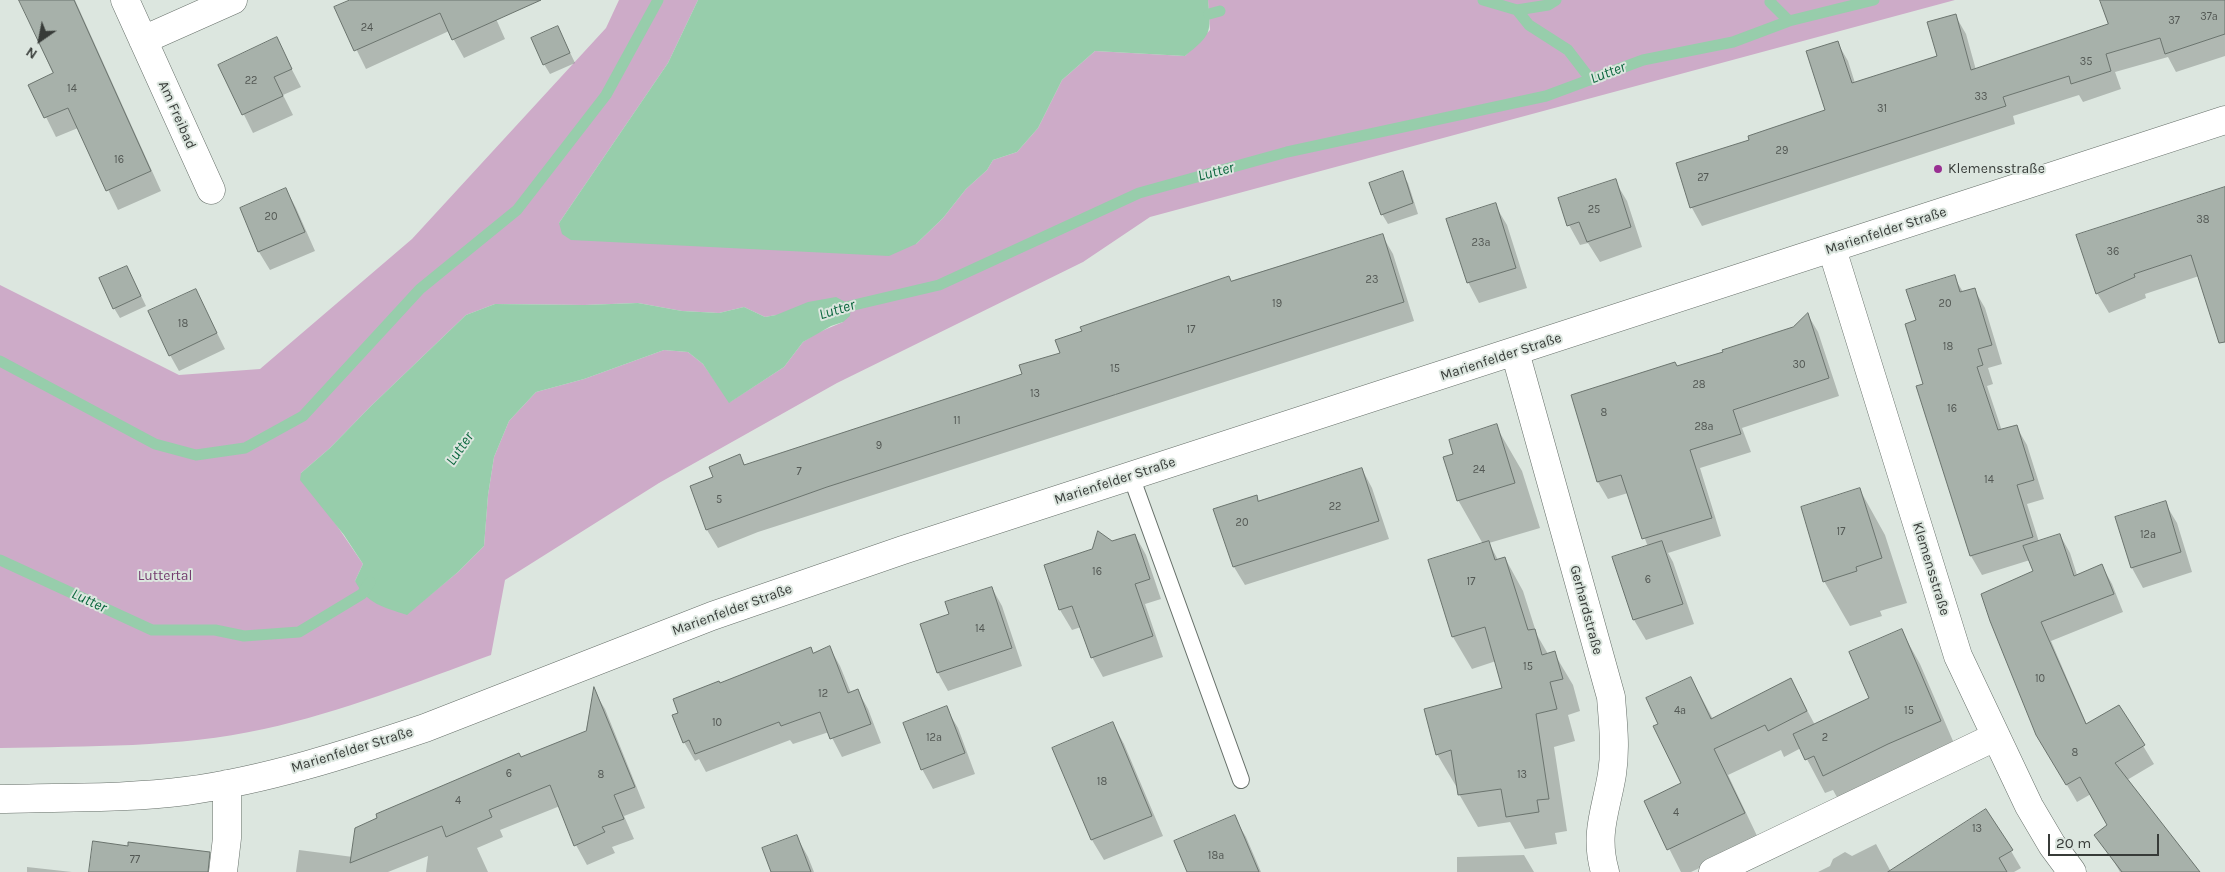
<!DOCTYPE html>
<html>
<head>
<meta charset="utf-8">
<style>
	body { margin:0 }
	#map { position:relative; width:2225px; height:872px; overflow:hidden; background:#dce6df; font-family:Karla,sans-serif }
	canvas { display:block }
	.north { position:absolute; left:15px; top:15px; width:50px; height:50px; -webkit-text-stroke:4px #dce6df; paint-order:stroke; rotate:213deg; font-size:14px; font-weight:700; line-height:20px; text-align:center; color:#373b38 }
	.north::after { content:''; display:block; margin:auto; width:18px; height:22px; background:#373b38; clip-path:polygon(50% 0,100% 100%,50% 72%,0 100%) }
	.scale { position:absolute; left:2048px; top:834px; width:111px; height:22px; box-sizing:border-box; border:2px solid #373b38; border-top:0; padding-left:6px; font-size:15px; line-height:18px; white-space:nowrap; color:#373b38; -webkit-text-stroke:4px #dce6df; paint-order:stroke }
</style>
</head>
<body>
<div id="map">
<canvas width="2225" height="872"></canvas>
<div class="north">N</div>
<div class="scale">20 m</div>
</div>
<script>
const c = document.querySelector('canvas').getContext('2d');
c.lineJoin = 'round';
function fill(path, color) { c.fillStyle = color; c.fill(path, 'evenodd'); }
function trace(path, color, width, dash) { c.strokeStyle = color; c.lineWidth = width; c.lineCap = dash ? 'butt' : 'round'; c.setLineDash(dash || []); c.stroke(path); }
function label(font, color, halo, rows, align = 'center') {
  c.font = font + ' Karla,sans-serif'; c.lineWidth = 4; c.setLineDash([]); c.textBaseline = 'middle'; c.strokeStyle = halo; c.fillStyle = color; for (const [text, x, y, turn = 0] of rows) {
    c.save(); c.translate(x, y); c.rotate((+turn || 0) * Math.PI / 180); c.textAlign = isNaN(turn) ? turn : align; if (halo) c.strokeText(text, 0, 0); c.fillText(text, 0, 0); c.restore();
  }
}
const green = new Path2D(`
	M 619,0 L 698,0 L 668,63 L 559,223 L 916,244 L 943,218 L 966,189 L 987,170 L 993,160 L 1017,152 L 1038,128 L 1062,80 L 1095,51 L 1185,56 L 1210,30 L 1208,0 L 1955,0 L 1150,217 L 1083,262 L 837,383 L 659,483 L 505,580 L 491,655 C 417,682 342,712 264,729 C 178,748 88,746 0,748 L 0,285 L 179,375 L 260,369 L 412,239 L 606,28 ZM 638,303 L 682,311 L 719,313 L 744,307 L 765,317 L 776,315 L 843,322 L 817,333 L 803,342 L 784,367 L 730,402 L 703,364 L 688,352 L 664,350 L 584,379 L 536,392 L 509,421 L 494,457 L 488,495 L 484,546 L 458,572 L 407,614 L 355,581 L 363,564 L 301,473 L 330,448 L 370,407 L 466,315 L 495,304 L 585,305 Z`);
const water = new Path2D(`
	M 698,0 L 1208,0 C 1211,34 1212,34 1185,56 L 1095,51 L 1062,80 L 1038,128 L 1017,152 L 993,160 L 987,170 L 966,189 L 943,218 L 916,244 L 889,256 L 571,240 L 562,234 L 559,223 L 668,63 Z
	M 836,297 L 851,305 L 850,316 L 843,322 L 831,326 L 803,342 L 784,367 L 729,403 L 703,364 L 688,352 L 664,350 L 584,379 L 536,392 L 509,421 L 494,457 L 488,495 L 484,546 L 458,572 L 407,615 C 383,607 367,604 355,581 L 363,564 L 344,535 L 300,480 L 301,473 L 330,448 L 370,407 L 466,315 L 495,304 L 585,305 L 638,303 L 682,311 L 719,313 L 744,307 L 765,317 L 776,315 L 808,302 Z`);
const shadow = new Path2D(`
	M 20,0 L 75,0 L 161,191 L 118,210 L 78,128 L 56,137 L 30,85 L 55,74 Z
	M 353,0 L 521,0 L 493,12 L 505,39 L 464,58 L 449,31 L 366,69 L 336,8 Z
	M 2101,0 L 2225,0 L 2225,56 L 2176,72 L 2168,57 L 2115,72 L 2121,89 L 2083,102 L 2079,95 L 2013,116 L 2015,124 L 1702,226 L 1692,208 L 1678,164 L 1751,141 L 1826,111 L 1837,42 L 1848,61 L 1855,83 L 1938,56 L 1955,15 L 1966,34 L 1976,70 L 2110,25 Z
	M 558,27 L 575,63 L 550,74 L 544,64 Z
	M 276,39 L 301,87 L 283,95 L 293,115 L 253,133 L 220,66 Z
	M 1402,173 L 1408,183 L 1418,214 L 1388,224 L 1382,214 Z
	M 1615,181 L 1627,201 L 1642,247 L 1600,262 L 1588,243 L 1580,245 L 1569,225 Z
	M 2225,187 L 2225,330 L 2199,276 L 2145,294 L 2146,298 L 2109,313 L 2097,293 Z
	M 286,189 L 296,208 L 315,251 L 270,270 L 259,252 L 241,208 Z
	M 1495,205 L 1507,225 L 1527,288 L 1479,303 L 1468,282 Z
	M 1382,235 L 1393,254 L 1414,321 L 758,532 L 718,548 L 707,530 L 692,486 L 714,478 L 739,456 L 746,466 L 1024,375 L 1061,354 L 1231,282 Z
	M 127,267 L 146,306 L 120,318 L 114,308 Z
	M 1954,277 L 1963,292 L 1974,289 L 1985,308 L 2002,364 L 1988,368 L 1993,384 L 1987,386 L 2002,431 L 2016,426 L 2027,445 L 2044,499 L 2027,504 L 2039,542 L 2060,535 L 2070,553 L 2077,575 L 2102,566 L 2112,584 L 2123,612 L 2051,641 L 2087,725 L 2119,706 L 2154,764 L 2127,780 L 2091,794 L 2077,802 L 2037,734 L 2034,572 L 2030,560 L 1982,575 L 1971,556 L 1917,387 L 1924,385 L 1917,321 Z
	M 196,291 L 225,349 L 179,371 L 170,355 Z
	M 1808,315 L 1818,332 L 1839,396 L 1742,428 L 1751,452 L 1700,468 L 1721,536 L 1668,553 L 1673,562 L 1694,624 L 1646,640 L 1634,620 L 1614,558 L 1648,547 L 1628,493 L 1608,499 L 1598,482 L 1677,367 L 1794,328 Z
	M 1496,426 L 1522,471 L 1540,528 L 1489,543 L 1498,560 L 1505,558 L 1523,591 L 1537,635 L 1548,654 L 1554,653 L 1573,685 L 1580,711 L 1568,715 L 1575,741 L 1554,747 L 1567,831 L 1555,833 L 1557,844 L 1525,849 L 1510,822 L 1478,827 L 1459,794 L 1458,786 L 1456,786 L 1437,754 L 1503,689 L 1496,661 L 1472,669 L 1453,637 L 1483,544 L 1458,500 L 1455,454 Z
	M 1362,469 L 1372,488 L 1389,539 L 1245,585 L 1234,567 L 1215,510 L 1256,496 L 1259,502 Z
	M 1860,490 L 1885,535 L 1907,603 L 1880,611 L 1882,616 L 1850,626 L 1824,581 Z
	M 2165,503 L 2177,523 L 2192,572 L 2143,588 L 2132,568 Z
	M 1135,535 L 1146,555 L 1161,599 L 1145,604 L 1163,657 L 1103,677 L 1092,657 L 1081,627 L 1072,630 L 1060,610 L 1046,566 Z
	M 992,588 L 1002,606 L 1022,666 L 948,691 L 938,673 Z
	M 1901,630 L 1920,664 L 1959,755 L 1843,808 L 1833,790 L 1825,793 L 1801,748 L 1784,757 L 1781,750 L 1728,775 L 1759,840 L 1691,872 L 1681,872 L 1645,801 L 1683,784 L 1659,724 L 1691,678 L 1713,719 L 1791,680 L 1815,725 L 1870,699 Z
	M 830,648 L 840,666 L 851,693 L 858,691 L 868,709 L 881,743 L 842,757 L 829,732 L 793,744 L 790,740 L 706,772 L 699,759 L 695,761 L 684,742 L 680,713 L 720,684 Z
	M 594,691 L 605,709 L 645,808 L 624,816 L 634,839 L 612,847 L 615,853 L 587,865 L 576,845 L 560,806 L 500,830 L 503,837 L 477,848 L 488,872 L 426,872 L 428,856 L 388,872 L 296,872 L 299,850 L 353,857 L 521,759 L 587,732 Z
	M 946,708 L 958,728 L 975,774 L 933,789 L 922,769 Z
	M 1113,724 L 1124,744 L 1163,836 L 1104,860 L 1092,840 L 1054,749 Z
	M 1234,817 L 1246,837 L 1261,872 L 1189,872 Z
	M 797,837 L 808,857 L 814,872 L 772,872 Z
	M 1876,844 L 1891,872 L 2011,851 L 2021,868 L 2014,872 L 1818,872 L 1830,866 L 1833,859 L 1845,852 L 1852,856 Z
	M 2109,853 L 2199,872 L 2120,872 Z
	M 1524,855 L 1534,872 L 1457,872 L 1457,857 Z
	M 27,867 L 72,872 L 27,872 Z`);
const stream = new Path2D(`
	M 1483,0 L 1517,10 L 1529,25 L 1568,50 L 1591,80
	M 1771,0 L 1770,2 L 1789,21
	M 1517,10 L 1548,5 L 1556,0
	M 1209,14 L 1220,11
	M 837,309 L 939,285 L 1139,193 L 1287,152 L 1546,96 L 1643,60 L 1733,42 L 1789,21 L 1874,0
	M 0,361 L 155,444 L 196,455 L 245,448 L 303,416 L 420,289 L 517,210 L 606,95 L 658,0
	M 0,560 L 152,630 L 215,630 L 244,636 L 299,632 L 362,594 L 370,582`);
const building = new Path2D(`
	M 19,0 L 74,0 L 151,171 L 106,191 L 68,108 L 44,118 L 28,85 L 53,73 Z
	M 350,0 L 541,0 L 452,40 L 440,13 L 354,51 L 334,7 Z
	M 2100,0 L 2225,0 L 2225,34 L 2165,54 L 2160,38 L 2106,54 L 2111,71 L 2071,84 L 2069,76 L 2003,97 L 2006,106 L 1690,208 L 1676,163 L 1749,140 L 1748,136 L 1825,110 L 1806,51 L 1838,41 L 1852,83 L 1937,56 L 1927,22 L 1956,14 L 1971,70 L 2108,24 Z
	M 558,26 L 570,53 L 543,65 L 531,38 Z
	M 277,37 L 292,69 L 274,77 L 283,96 L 242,115 L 218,65 Z
	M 1403,171 L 1413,203 L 1381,215 L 1369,183 Z
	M 1616,179 L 1631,227 L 1587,242 L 1579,222 L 1567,226 L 1558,198 Z
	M 2225,187 L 2225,342 L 2219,343 L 2191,255 L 2134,274 L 2135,277 L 2096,294 L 2076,235 Z
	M 286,188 L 305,232 L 258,252 L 240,208 Z
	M 1496,203 L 1516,268 L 1467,283 L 1446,219 Z
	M 1383,234 L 1404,302 L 827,487 L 706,530 L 690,486 L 713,477 L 709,467 L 740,454 L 744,465 L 1022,374 L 1019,365 L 1060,353 L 1055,340 L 1082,331 L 1080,327 L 1229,276 L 1231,281 Z
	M 127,266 L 141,296 L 113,309 L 99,278 Z
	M 1955,275 L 1960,292 L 1975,288 L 1992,345 L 1978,349 L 1983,365 L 1977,367 L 1998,430 L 2017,425 L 2034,480 L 2017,485 L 2033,537 L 1970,556 L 1916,386 L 1923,384 L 1905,324 L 1916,320 L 1906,290 Z
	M 196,289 L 217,333 L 169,356 L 148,311 Z
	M 1808,313 L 1829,378 L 1733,410 L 1741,434 L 1690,450 L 1712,518 L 1642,539 L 1621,475 L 1597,482 L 1571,395 L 1675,362 L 1677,366 L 1723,352 L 1722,350 L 1793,327 Z
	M 1497,424 L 1515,483 L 1457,501 L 1443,457 L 1453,454 L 1449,440 Z
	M 1362,468 L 1379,521 L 1233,567 L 1213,509 L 1257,495 L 1258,501 Z
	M 1860,488 L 1882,558 L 1856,567 L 1857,571 L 1823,582 L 1801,507 Z
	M 2166,501 L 2181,552 L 2131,568 L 2115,517 Z
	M 1098,531 L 1112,541 L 1135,534 L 1150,579 L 1135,584 L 1153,636 L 1091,658 L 1072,606 L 1059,610 L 1044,565 L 1092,549 Z
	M 2060,534 L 2074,576 L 2102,564 L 2114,594 L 2041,622 L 2086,724 L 2119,705 L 2145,745 L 2115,763 L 2200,872 L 2122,872 L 2094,835 L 2107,825 L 2080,777 L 2066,785 L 2036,735 L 1990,621 L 1981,594 L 2033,571 L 2023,546 Z
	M 1489,541 L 1495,560 L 1505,557 L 1528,630 L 1535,629 L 1542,655 L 1555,651 L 1563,679 L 1550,682 L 1557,709 L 1536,714 L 1549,799 L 1537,800 L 1539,812 L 1506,817 L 1501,789 L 1458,795 L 1451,750 L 1436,755 L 1424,709 L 1502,688 L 1485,627 L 1452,637 L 1428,560 Z
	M 1662,541 L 1683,604 L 1633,620 L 1612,557 Z
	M 992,587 L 1012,648 L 937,673 L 920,624 L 949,614 L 945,602 Z
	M 1902,629 L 1941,721 L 1888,744 L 1823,776 L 1814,756 L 1805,760 L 1793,734 L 1869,698 L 1849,652 Z
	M 830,646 L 848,693 L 858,689 L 871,724 L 830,739 L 820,712 L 781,726 L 779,722 L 695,754 L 689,740 L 683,743 L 672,715 L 678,713 L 673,699 L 719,681 L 720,683 L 811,647 L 813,653 Z
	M 1691,677 L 1711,719 L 1791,678 L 1807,711 L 1768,731 L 1765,725 L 1714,749 L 1745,813 L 1667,850 L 1644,801 L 1681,783 L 1653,726 L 1658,724 L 1646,698 Z
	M 594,687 L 635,787 L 614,795 L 624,819 L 602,827 L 605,832 L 574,846 L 550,785 L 489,810 L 492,817 L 446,837 L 442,826 L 350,863 L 355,828 L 377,818 L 376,814 L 519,753 L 521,757 L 586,731 Z
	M 947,706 L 965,753 L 921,770 L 903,723 Z
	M 1113,722 L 1152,816 L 1091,840 L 1052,748 Z
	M 1986,809 L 2013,850 L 1999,858 L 2007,872 L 1888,872 Z
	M 1235,815 L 1259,872 L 1187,872 L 1174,841 Z
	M 797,835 L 811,872 L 771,872 L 762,848 Z
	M 93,841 L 128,846 L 128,842 L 210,852 L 208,872 L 89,872 Z`);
const lane = new Path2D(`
	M 1131,476 L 1241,780`);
const street = new Path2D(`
	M 125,0 L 211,190
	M 143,40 L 233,0
	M 1832,249 L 1958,656 L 2029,806 L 2052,845 L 2072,872
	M 1515,352 L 1611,697 C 1613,723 1616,748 1612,774 C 1606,811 1594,833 1605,872
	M 0,799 C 62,797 125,799 186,791 C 267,780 347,754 425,728 L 712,616 L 903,550 L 2225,120
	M 223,872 L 227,838 L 227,784
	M 1713,872 L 1995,737`);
const markers = [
	[1938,169,5,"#992f92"]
];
const numberNames = [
	["37a",2209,17],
	["37",2174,21],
	["24",367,28],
	["35",2086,62],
	["22",251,81],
	["14",72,89],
	["33",1981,97],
	["31",1882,109],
	["29",1782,151],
	["16",119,160],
	["27",1703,178],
	["25",1594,210],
	["20",271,217],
	["38",2203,220],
	["23a",1481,243],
	["36",2113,252],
	["23",1372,280],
	["19",1277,304],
	["20",1945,304],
	["18",183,324],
	["17",1191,330],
	["18",1948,347],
	["30",1799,365],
	["15",1115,369],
	["28",1699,385],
	["13",1035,394],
	["16",1952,409],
	["8",1604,413],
	["11",957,421],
	["28a",1704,427],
	["9",879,446],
	["24",1479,470],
	["7",799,472],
	["14",1989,480],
	["5",719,500],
	["22",1335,507],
	["20",1242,523],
	["17",1841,532],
	["12a",2148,535],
	["16",1097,572],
	["6",1648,580],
	["17",1471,582],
	["14",980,629],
	["15",1528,667],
	["10",2040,679],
	["12",823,694],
	["4a",1680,711],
	["15",1909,711],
	["10",717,723],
	["12a",934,738],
	["2",1825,738],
	["8",2075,753],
	["6",509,774],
	["8",601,775],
	["13",1522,775],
	["18",1102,782],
	["4",458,801],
	["4",1676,813],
	["13",1977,829],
	["18a",1216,856],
	["77",135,860]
];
const streetNames = [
	["Am Freibad",177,115,66],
	["Marienfelder Straße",1886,231,-18],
	["Marienfelder Straße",1501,357,-18],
	["Marienfelder Straße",1115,481,-18],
	["Klemensstraße",1931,569,73],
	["Marienfelder Straße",732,610,-20],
	["Gerhardstraße",1586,610,75],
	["Marienfelder Straße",352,750,-17]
];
const poiNames = [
	["Klemensstraße",1948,169]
];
const parkNames = [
	["Luttertal",165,576]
];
const waterNames = [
	["Lutter",1608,73,-21],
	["Lutter",1216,172,-15],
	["Lutter",837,310,-17],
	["Lutter",460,449,-56],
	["Lutter",89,601,25]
];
fill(green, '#cdabc8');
fill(water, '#97cdab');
fill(shadow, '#0003');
trace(stream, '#97cdab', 11);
fill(building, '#a7b1aa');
trace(building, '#6b746e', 1);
trace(lane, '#666f69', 18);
trace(street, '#666f69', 29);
trace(lane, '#fff', 16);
trace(street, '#fff', 28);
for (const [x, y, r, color] of markers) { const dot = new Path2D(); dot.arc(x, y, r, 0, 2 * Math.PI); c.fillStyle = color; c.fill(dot); trace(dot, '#dce6df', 2); }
label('11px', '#535854', null, numberNames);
label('14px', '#373b38', '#dce6df', streetNames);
label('14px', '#373b38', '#dce6df', poiNames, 'left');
label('14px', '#743c6f', '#dce6df', parkNames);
label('italic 15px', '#0a663d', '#dce6df', waterNames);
</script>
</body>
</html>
